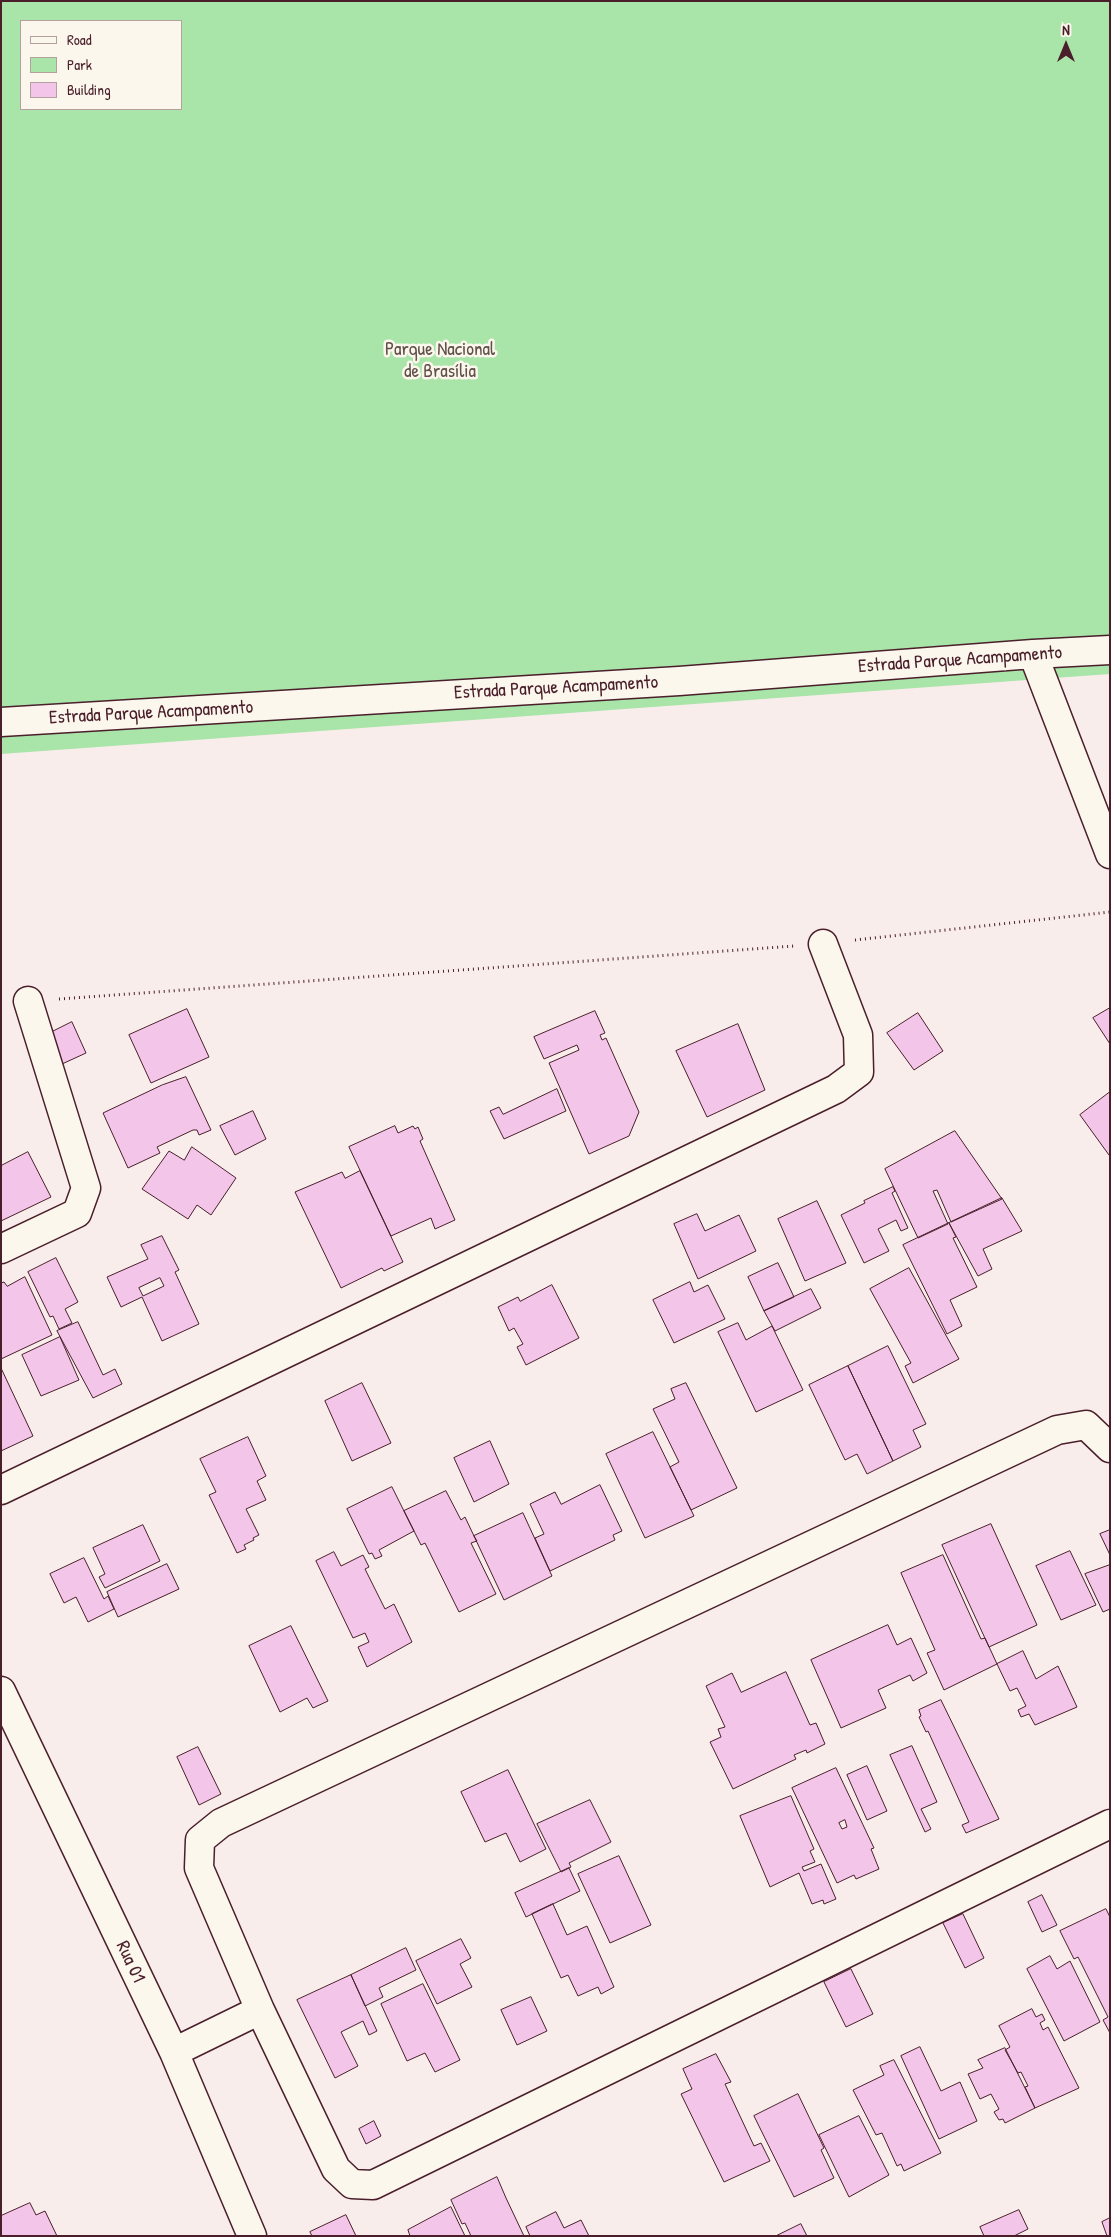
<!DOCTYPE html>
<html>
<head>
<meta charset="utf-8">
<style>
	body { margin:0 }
	#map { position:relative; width:1111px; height:2237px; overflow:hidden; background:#f9edeb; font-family:"Patrick Hand",sans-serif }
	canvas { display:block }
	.frame { position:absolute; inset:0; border:2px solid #4a1f2b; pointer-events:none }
	.legend { position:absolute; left:20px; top:20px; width:162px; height:90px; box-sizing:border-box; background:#fbf7ec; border:1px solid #b4a19f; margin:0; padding:6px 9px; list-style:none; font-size:15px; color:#4a1f2b }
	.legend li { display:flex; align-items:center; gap:10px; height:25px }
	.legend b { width:25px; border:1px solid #b4a19f }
	.north { position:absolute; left:1041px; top:20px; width:50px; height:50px; -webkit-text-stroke:4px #fbf7ec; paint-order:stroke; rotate:0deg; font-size:14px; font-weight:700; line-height:20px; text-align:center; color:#4a1f2b }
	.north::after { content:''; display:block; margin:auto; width:18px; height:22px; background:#4a1f2b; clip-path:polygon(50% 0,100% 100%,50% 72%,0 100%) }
</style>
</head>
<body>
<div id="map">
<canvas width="1111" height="2237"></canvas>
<div class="frame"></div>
<ul class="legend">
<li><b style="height:6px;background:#fbf7ec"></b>Road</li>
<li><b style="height:14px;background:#a9e4a9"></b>Park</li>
<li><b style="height:14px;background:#f2c5e9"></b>Building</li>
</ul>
<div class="north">N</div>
</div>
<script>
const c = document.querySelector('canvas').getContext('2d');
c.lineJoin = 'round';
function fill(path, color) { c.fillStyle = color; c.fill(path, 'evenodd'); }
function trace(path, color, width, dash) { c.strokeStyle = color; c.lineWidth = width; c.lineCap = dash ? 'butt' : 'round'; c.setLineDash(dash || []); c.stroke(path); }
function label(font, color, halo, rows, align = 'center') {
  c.font = font + ' "Patrick Hand",sans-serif'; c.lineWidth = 5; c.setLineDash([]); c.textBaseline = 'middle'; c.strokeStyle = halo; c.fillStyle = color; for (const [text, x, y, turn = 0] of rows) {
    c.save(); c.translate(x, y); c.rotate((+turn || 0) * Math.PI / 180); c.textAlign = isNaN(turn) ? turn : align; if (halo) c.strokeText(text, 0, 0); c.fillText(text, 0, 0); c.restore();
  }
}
const green = new Path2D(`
	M 1,1 L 1110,1 L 1110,674 L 1,754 ZM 21,21 L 181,21 L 181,109 L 21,109 Z`);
const building = new Path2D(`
	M 1110,1008 L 1110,1044 L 1093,1018 Z
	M 187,1009 L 209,1057 L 151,1083 L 129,1035 Z
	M 595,1011 L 605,1033 L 600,1035 L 602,1040 L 606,1038 L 639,1112 L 629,1136 L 589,1154 L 549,1063 L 579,1050 L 577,1045 L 544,1059 L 534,1037 Z
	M 918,1013 L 943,1051 L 914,1070 L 887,1033 Z
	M 72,1022 L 86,1053 L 62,1064 L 48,1034 Z
	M 738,1024 L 765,1090 L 707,1117 L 676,1051 Z
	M 186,1077 L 211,1130 L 199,1135 L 197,1130 L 193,1130 L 157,1147 L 160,1153 L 128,1168 L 103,1113 L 162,1085 Z
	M 557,1089 L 566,1111 L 504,1139 L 490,1111 L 499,1107 L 503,1114 Z
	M 1110,1092 L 1110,1154 L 1109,1155 L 1080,1115 Z
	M 253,1111 L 266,1139 L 235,1155 L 220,1126 Z
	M 395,1126 L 398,1133 L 413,1126 L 415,1129 L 418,1127 L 423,1139 L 420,1141 L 455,1220 L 435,1229 L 431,1218 L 391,1236 L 349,1147 Z
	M 955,1131 L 1002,1199 L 951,1222 L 937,1190 L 933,1191 L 948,1224 L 918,1238 L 885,1169 Z
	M 192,1147 L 236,1178 L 211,1215 L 197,1205 L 188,1219 L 142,1189 L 169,1151 L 184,1160 Z
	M 28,1152 L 51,1197 L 1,1221 L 1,1166 Z
	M 360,1171 L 403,1262 L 384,1271 L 382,1268 L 341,1288 L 295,1192 L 342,1172 L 345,1178 Z
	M 893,1187 L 895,1191 L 892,1193 L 908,1228 L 901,1231 L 896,1220 L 878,1229 L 889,1251 L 864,1263 L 841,1215 L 865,1203 L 864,1201 Z
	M 1002,1198 L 1022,1231 L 983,1249 L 992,1269 L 978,1276 L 949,1223 Z
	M 817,1201 L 846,1263 L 805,1281 L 778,1219 Z
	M 697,1214 L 705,1231 L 739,1215 L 756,1251 L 698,1279 L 674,1224 Z
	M 949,1223 L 956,1237 L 953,1238 L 977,1287 L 950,1300 L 962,1326 L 947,1334 L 903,1245 Z
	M 162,1236 L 179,1270 L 175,1272 L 199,1324 L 162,1341 L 142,1297 L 121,1307 L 107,1277 L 148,1259 L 141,1245 ZM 160,1278 L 164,1286 L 143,1296 L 139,1288 Z
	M 56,1258 L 78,1302 L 65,1309 L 72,1323 L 59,1329 L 53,1316 L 50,1317 L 28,1272 Z
	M 778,1263 L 794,1297 L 764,1311 L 748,1277 Z
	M 909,1268 L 959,1359 L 913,1383 L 905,1366 L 911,1363 L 870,1289 Z
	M 25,1277 L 52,1335 L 1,1359 L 1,1283 L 4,1282 L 7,1286 Z
	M 690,1282 L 694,1292 L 708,1285 L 725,1319 L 674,1343 L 653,1300 Z
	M 552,1285 L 579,1338 L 526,1365 L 517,1347 L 523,1344 L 514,1328 L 509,1331 L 498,1307 L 518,1297 L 520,1301 Z
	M 811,1289 L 821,1308 L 775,1331 L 764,1311 Z
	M 78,1322 L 103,1375 L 115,1369 L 122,1384 L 93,1398 L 57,1331 Z
	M 738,1323 L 746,1340 L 772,1326 L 803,1390 L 756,1412 L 718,1332 Z
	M 60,1337 L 79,1380 L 41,1396 L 22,1355 Z
	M 888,1346 L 926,1424 L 913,1430 L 921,1447 L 893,1461 L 848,1366 Z
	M 848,1366 L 893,1461 L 867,1474 L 857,1454 L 845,1460 L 809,1385 Z
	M 1,1368 L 33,1436 L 1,1451 Z
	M 362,1383 L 391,1443 L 352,1461 L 325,1401 Z
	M 686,1383 L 737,1488 L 691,1510 L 670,1467 L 679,1462 L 653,1409 L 675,1399 L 671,1389 Z
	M 653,1432 L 694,1516 L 645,1538 L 606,1454 Z
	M 248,1437 L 266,1476 L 257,1481 L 266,1500 L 246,1509 L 259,1535 L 253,1538 L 254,1540 L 244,1545 L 246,1549 L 237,1553 L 209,1495 L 216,1492 L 200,1459 Z
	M 490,1441 L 509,1484 L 474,1502 L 454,1458 Z
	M 600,1485 L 622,1531 L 613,1535 L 615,1540 L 550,1571 L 535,1538 L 544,1534 L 530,1504 L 555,1492 L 561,1504 Z
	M 392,1487 L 414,1531 L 379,1550 L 382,1556 L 375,1559 L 372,1553 L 369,1554 L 347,1509 Z
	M 446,1491 L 461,1520 L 465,1517 L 474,1536 L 477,1541 L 471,1543 L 496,1594 L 459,1612 L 425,1543 L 421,1545 L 404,1511 Z
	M 523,1513 L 552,1576 L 504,1600 L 474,1536 Z
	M 991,1524 L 1037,1625 L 989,1647 L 942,1545 Z
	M 143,1525 L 160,1561 L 105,1588 L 99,1577 L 105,1574 L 93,1548 Z
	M 1110,1530 L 1110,1555 L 1100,1534 Z
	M 1070,1551 L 1096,1605 L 1061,1620 L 1036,1566 Z
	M 334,1552 L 341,1566 L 363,1555 L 369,1567 L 365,1569 L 385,1609 L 394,1604 L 412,1642 L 367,1667 L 358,1647 L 369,1642 L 365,1633 L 353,1638 L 316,1561 Z
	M 943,1555 L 981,1639 L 985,1638 L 997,1664 L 944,1690 L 927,1653 L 935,1650 L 901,1573 Z
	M 84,1558 L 104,1599 L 108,1596 L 114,1609 L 88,1622 L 76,1597 L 64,1603 L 50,1574 Z
	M 167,1564 L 179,1589 L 118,1617 L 107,1592 Z
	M 1110,1565 L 1110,1609 L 1103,1612 L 1085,1574 Z
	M 888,1625 L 897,1645 L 911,1638 L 927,1673 L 913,1681 L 910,1675 L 878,1690 L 886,1708 L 841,1728 L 811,1660 Z
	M 291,1626 L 328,1701 L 313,1708 L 307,1698 L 280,1712 L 249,1646 Z
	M 1023,1651 L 1036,1679 L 1058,1666 L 1077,1707 L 1035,1725 L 1029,1714 L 1021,1717 L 1018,1710 L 1026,1706 L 1017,1688 L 1010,1691 L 997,1664 Z
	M 786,1672 L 810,1725 L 816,1723 L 825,1744 L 807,1753 L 806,1750 L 794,1755 L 796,1759 L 733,1789 L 710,1742 L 721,1737 L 718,1729 L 725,1727 L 706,1686 L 732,1673 L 741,1692 Z
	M 941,1700 L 999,1819 L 966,1833 L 962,1825 L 969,1822 L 928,1731 L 926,1732 L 919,1717 L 921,1716 L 919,1710 Z
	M 912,1746 L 937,1802 L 921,1809 L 931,1829 L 925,1832 L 890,1755 Z
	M 198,1747 L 221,1794 L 199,1805 L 177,1757 Z
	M 867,1766 L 887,1811 L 867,1820 L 847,1775 Z
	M 836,1768 L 874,1848 L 871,1849 L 879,1869 L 856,1879 L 854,1875 L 837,1883 L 792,1788 ZM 845,1820 L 847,1827 L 842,1829 L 839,1823 Z
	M 508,1770 L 546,1849 L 520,1862 L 506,1833 L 485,1842 L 461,1792 Z
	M 791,1796 L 814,1849 L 810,1851 L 815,1862 L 802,1867 L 804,1871 L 821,1864 L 836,1899 L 824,1904 L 823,1900 L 812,1904 L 799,1873 L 770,1887 L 740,1816 Z
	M 590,1800 L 611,1842 L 569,1863 L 571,1867 L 561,1872 L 537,1824 Z
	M 619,1856 L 651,1925 L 610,1943 L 578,1874 Z
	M 569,1868 L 580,1891 L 526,1917 L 515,1893 Z
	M 1042,1895 L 1057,1925 L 1042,1932 L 1028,1902 Z
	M 553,1904 L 567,1935 L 587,1926 L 614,1987 L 601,1994 L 598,1987 L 578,1996 L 568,1975 L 561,1978 L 532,1914 Z
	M 1106,1909 L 1110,1917 L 1110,2033 L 1103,2020 L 1108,2017 L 1078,1957 L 1074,1959 L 1060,1931 Z
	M 963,1914 L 984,1958 L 965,1968 L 943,1923 Z
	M 461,1939 L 471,1958 L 460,1964 L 472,1987 L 437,2004 L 416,1961 Z
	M 406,1948 L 416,1970 L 379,1988 L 383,1997 L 365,2006 L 351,1975 Z
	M 1050,1956 L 1057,1969 L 1070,1961 L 1100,2022 L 1064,2041 L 1027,1969 Z
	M 851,1969 L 873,2014 L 846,2027 L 824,1982 Z
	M 351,1975 L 377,2031 L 369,2035 L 363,2021 L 341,2032 L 358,2066 L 335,2078 L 297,2000 Z
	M 423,1984 L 460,2060 L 435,2072 L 425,2053 L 407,2061 L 381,2004 Z
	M 531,1997 L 547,2031 L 517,2045 L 501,2010 Z
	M 1032,2009 L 1036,2017 L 1042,2014 L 1045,2020 L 1040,2023 L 1043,2030 L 1048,2027 L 1079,2088 L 1035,2108 L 1025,2087 L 1028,2086 L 1021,2072 L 1018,2073 L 1005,2050 L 1010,2047 L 999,2026 Z
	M 920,2047 L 941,2091 L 960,2082 L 977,2121 L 939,2139 L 901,2056 Z
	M 1005,2048 L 1035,2108 L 1005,2123 L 1003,2119 L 999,2120 L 994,2112 L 999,2109 L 991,2094 L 980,2099 L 968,2074 L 983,2068 L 978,2060 Z
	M 716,2054 L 731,2082 L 725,2084 L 754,2146 L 761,2143 L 770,2161 L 724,2182 L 681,2094 L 692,2089 L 683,2069 Z
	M 894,2060 L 941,2153 L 904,2171 L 901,2164 L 897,2166 L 882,2133 L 876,2135 L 853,2090 L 884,2075 L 880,2066 Z
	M 798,2094 L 824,2148 L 821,2150 L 834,2178 L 794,2197 L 754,2116 Z
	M 859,2116 L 889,2175 L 849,2197 L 819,2135 Z
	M 374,2121 L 381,2136 L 366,2144 L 359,2129 Z
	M 497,2177 L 506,2198 L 524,2236 L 471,2236 L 465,2223 L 462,2224 L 451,2200 Z
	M 30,2203 L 36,2215 L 45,2211 L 57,2236 L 1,2236 L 1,2216 Z
	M 451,2207 L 465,2236 L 410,2236 L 408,2230 Z
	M 1019,2210 L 1028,2229 L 1014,2236 L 984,2236 L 980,2227 Z
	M 556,2212 L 564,2228 L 581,2220 L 589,2236 L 530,2236 L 526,2227 Z
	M 346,2215 L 356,2236 L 312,2236 L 310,2232 Z
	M 1110,2218 L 1110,2236 L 1107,2236 L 1102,2222 Z
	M 801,2224 L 807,2236 L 776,2236 Z`);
const path = new Path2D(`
	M 855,940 L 1110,912
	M 59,999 L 794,946`);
const minor = new Path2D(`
	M 1033,654 L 1110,854
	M 1,722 L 679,681 L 1033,654 L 1110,650
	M 1,1249 L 77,1213 L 86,1188 L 28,1001
	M 1110,1448 L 1086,1425 L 1057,1430 L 221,1823 L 200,1840 L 199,1868 L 260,2010 L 336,2169 L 352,2184 L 373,2185 L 1110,1824
	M 1,1490 L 836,1089 L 859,1072 L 858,1035 L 823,944
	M 1,1691 L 174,2052 L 252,2236
	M 174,2052 L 260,2010`);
const parkNames = [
	["Parque Nacional",440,350],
	["de Brasília",440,372]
];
const streetNames = [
	["Estrada Parque Acampamento",960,660,-4],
	["Estrada Parque Acampamento",556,688,-3],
	["Estrada Parque Acampamento",151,713,-3],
	["Rua 01",130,1962,65]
];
fill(green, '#a9e4a9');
fill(building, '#f2c5e9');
trace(building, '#4a1f2b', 1);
trace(minor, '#4a1f2b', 31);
trace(path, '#4a1f2b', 3, [1, 4]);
trace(minor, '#fbf7ec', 28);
label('19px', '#62504a', '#fbf7ec', parkNames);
label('19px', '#4a1f2b', '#fbf7ec', streetNames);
</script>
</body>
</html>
